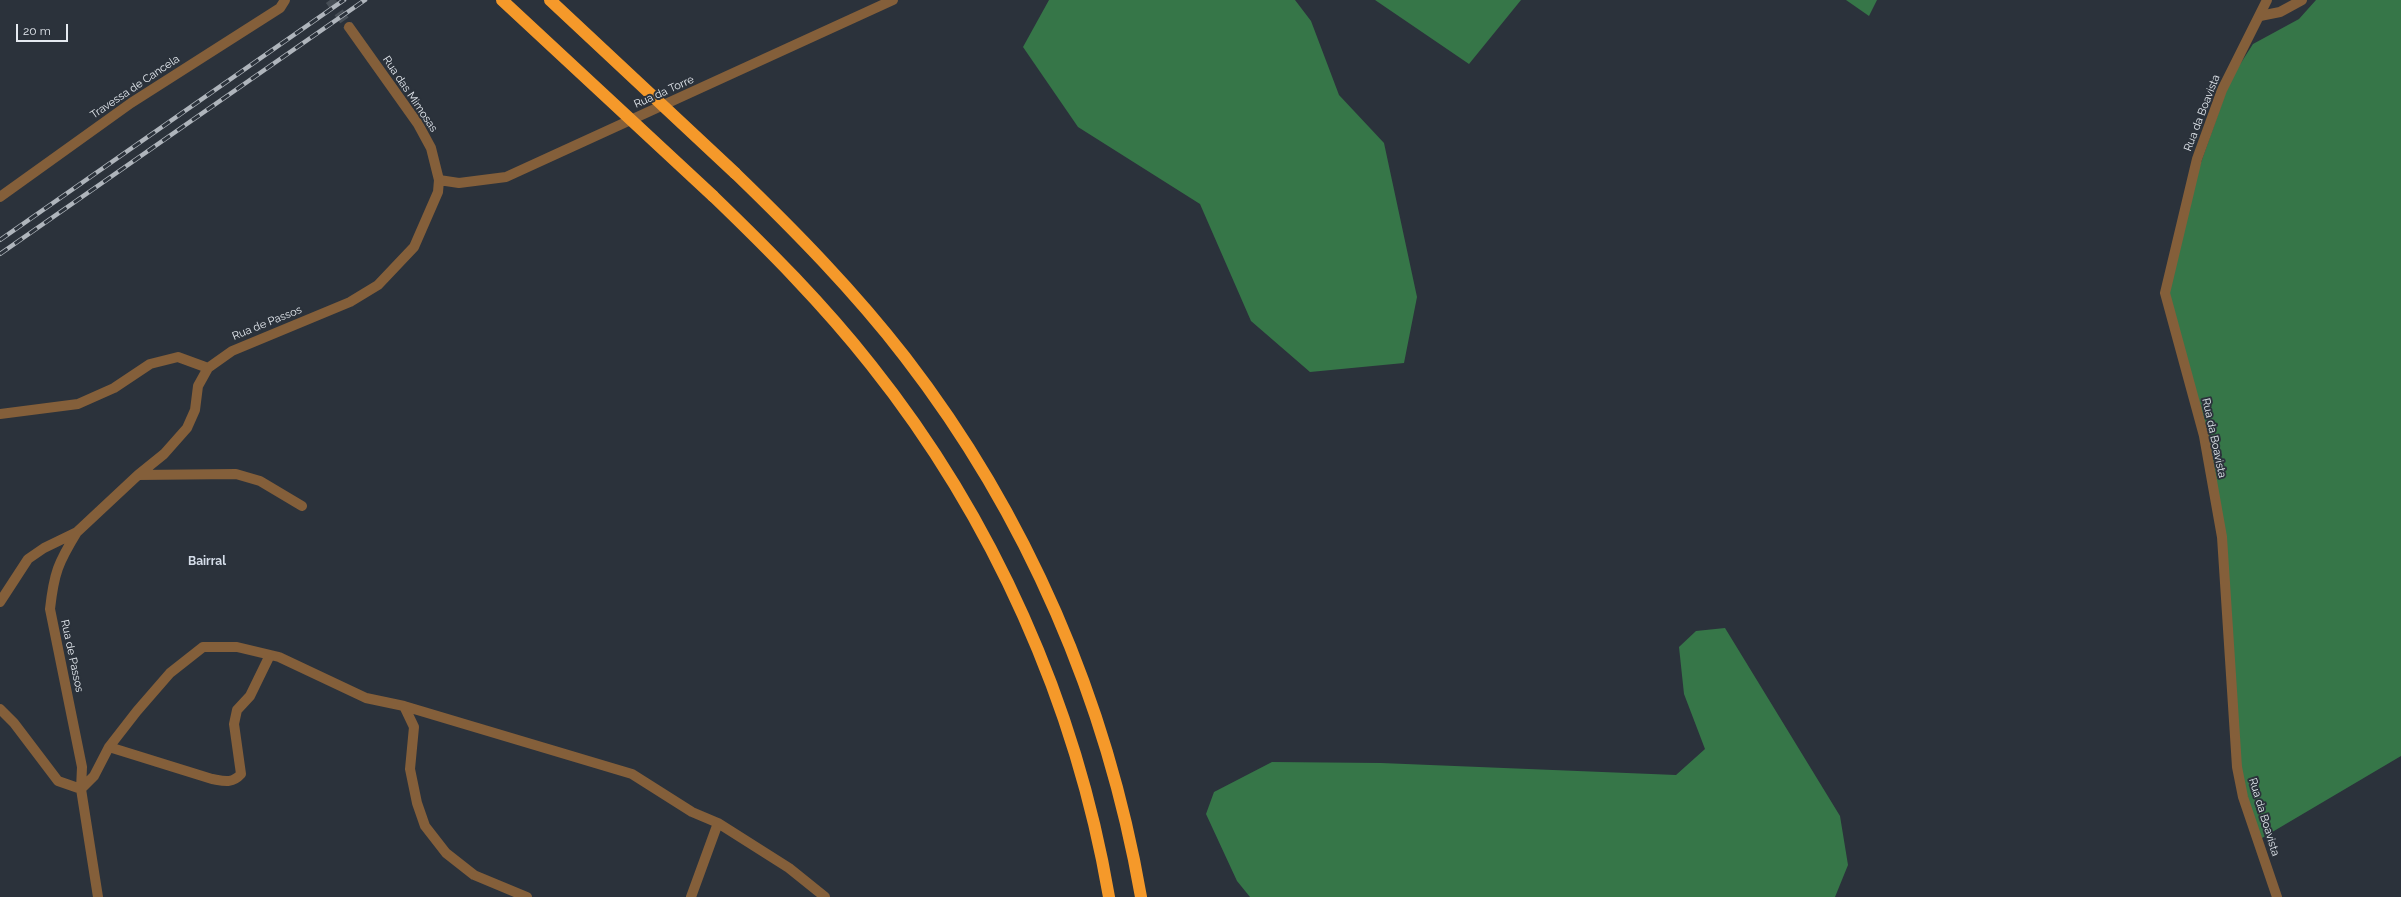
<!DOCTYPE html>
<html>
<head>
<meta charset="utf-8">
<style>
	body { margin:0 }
	#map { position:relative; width:2401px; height:897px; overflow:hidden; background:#2b323b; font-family:Raleway,sans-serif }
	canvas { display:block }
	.scale { position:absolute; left:16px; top:24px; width:52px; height:18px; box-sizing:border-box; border:2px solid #e5eaf0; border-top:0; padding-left:5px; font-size:12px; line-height:14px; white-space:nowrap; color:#e5eaf0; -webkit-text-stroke:3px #2b323b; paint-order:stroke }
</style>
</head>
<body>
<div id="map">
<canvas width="2401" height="897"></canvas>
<div class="scale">20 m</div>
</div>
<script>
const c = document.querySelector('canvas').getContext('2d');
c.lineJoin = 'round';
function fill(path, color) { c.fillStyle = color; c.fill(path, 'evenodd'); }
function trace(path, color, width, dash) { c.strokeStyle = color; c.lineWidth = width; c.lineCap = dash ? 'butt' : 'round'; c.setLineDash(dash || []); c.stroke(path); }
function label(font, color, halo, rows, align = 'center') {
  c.font = font + ' Raleway,sans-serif'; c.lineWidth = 4; c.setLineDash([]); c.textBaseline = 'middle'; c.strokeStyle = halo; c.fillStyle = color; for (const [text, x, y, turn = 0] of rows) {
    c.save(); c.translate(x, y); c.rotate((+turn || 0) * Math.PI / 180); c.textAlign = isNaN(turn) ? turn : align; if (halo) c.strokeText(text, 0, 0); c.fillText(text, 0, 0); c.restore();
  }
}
const forest = new Path2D(`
	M 1049,0 L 1295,0 L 1311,21 L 1339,95 L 1384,143 L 1417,297 L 1404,363 L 1310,372 L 1251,321 L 1200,204 L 1078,127 L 1023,47 Z
	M 1375,0 L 1521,0 L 1469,64 Z
	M 1846,0 L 1877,0 L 1869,16 Z
	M 2316,0 L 2401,0 L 2401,756 L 2257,841 L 2243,797 L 2214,496 L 2165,293 L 2198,171 L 2230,80 L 2253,44 L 2299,19 Z
	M 1725,628 L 1840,816 L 1848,865 L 1835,897 L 1250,897 L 1237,881 L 1206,814 L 1214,792 L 1272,762 L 1381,763 L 1676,775 L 1705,749 L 1684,694 L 1679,647 L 1696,631 Z`);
const minorTunnel = new Path2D(`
	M 330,0 L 349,27`);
const minor = new Path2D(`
	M 2260,16 L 2280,12 L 2302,0
	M 439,180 L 459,183 L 506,177 L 893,0
	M 0,197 L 131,103 L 280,8 L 285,0
	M 0,414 L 78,404 L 114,388 L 150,364 L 178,357 L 208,368
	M 138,475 L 236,474 L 260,481 L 302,506
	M 77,532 C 58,563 54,573 50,609 L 82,767 L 81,789 L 98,897
	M 0,602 L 28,559 L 44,548 L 77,532 L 138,475 L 164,454 L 187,428 L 195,410 L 198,386 L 208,368 L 232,351 L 350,302 L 378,285 L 414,247 L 438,192 L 439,180 L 431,148 L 418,124 L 349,27
	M 404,706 L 632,774 L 692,812 L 718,823 L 691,897
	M 0,709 L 14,723 L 58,781 L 81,789
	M 109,747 L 212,779 C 224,781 232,784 241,774 L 234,724 L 237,710 L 250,696 L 270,655
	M 81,789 L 94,776 L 109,747 L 137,711 L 170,673 L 203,647 L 237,647 L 279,657 L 366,698 L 404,706 L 414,727 L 410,769 L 417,803 L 425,826 L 446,853 L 474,875 L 527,897
	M 718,823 L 789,868 L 825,897`);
const tertiary = new Path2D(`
	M 2267,0 L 2222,90 L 2197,159 L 2165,293 L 2204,436 L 2222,537 L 2237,767 L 2243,797 L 2277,897`);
const motorway = new Path2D(`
	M 735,173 C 795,231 854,291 905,357 C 1027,515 1107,701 1141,897
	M 713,196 C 768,249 823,304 871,365 C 993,518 1076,704 1109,897`);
const rail = new Path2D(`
	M 0,240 L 344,0
	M 0,254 L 365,0`);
const motorwayBridge = new Path2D(`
	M 502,0 L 713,196
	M 550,0 L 735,173`);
const streetNames = [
	["Travessa de Cancela",135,87,-34],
	["Rua da Torre",664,92,-24],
	["Rua das Mimosas",410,94,56],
	["Rua da Boavista",2202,113,-69],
	["Rua de Passos",267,323,-22],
	["Rua da Boavista",2214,438,78],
	["Rua de Passos",72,656,78],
	["Rua da Boavista",2264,817,73]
];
const neighbourhoodNames = [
	["Bairral",207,561]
];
fill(forest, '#367648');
trace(minorTunnel, '#474e56', 10, [10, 5]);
trace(minor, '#845f3a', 10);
trace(tertiary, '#845f3a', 10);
trace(motorway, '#f5992a', 12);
trace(rail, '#afb5bc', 4.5);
trace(rail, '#2b323b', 3, [9]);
trace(motorwayBridge, '#f5992a', 12);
label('11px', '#e5eaf0', '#2b323b', streetNames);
label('bold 12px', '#d5dde9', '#2b323b', neighbourhoodNames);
</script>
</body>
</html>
